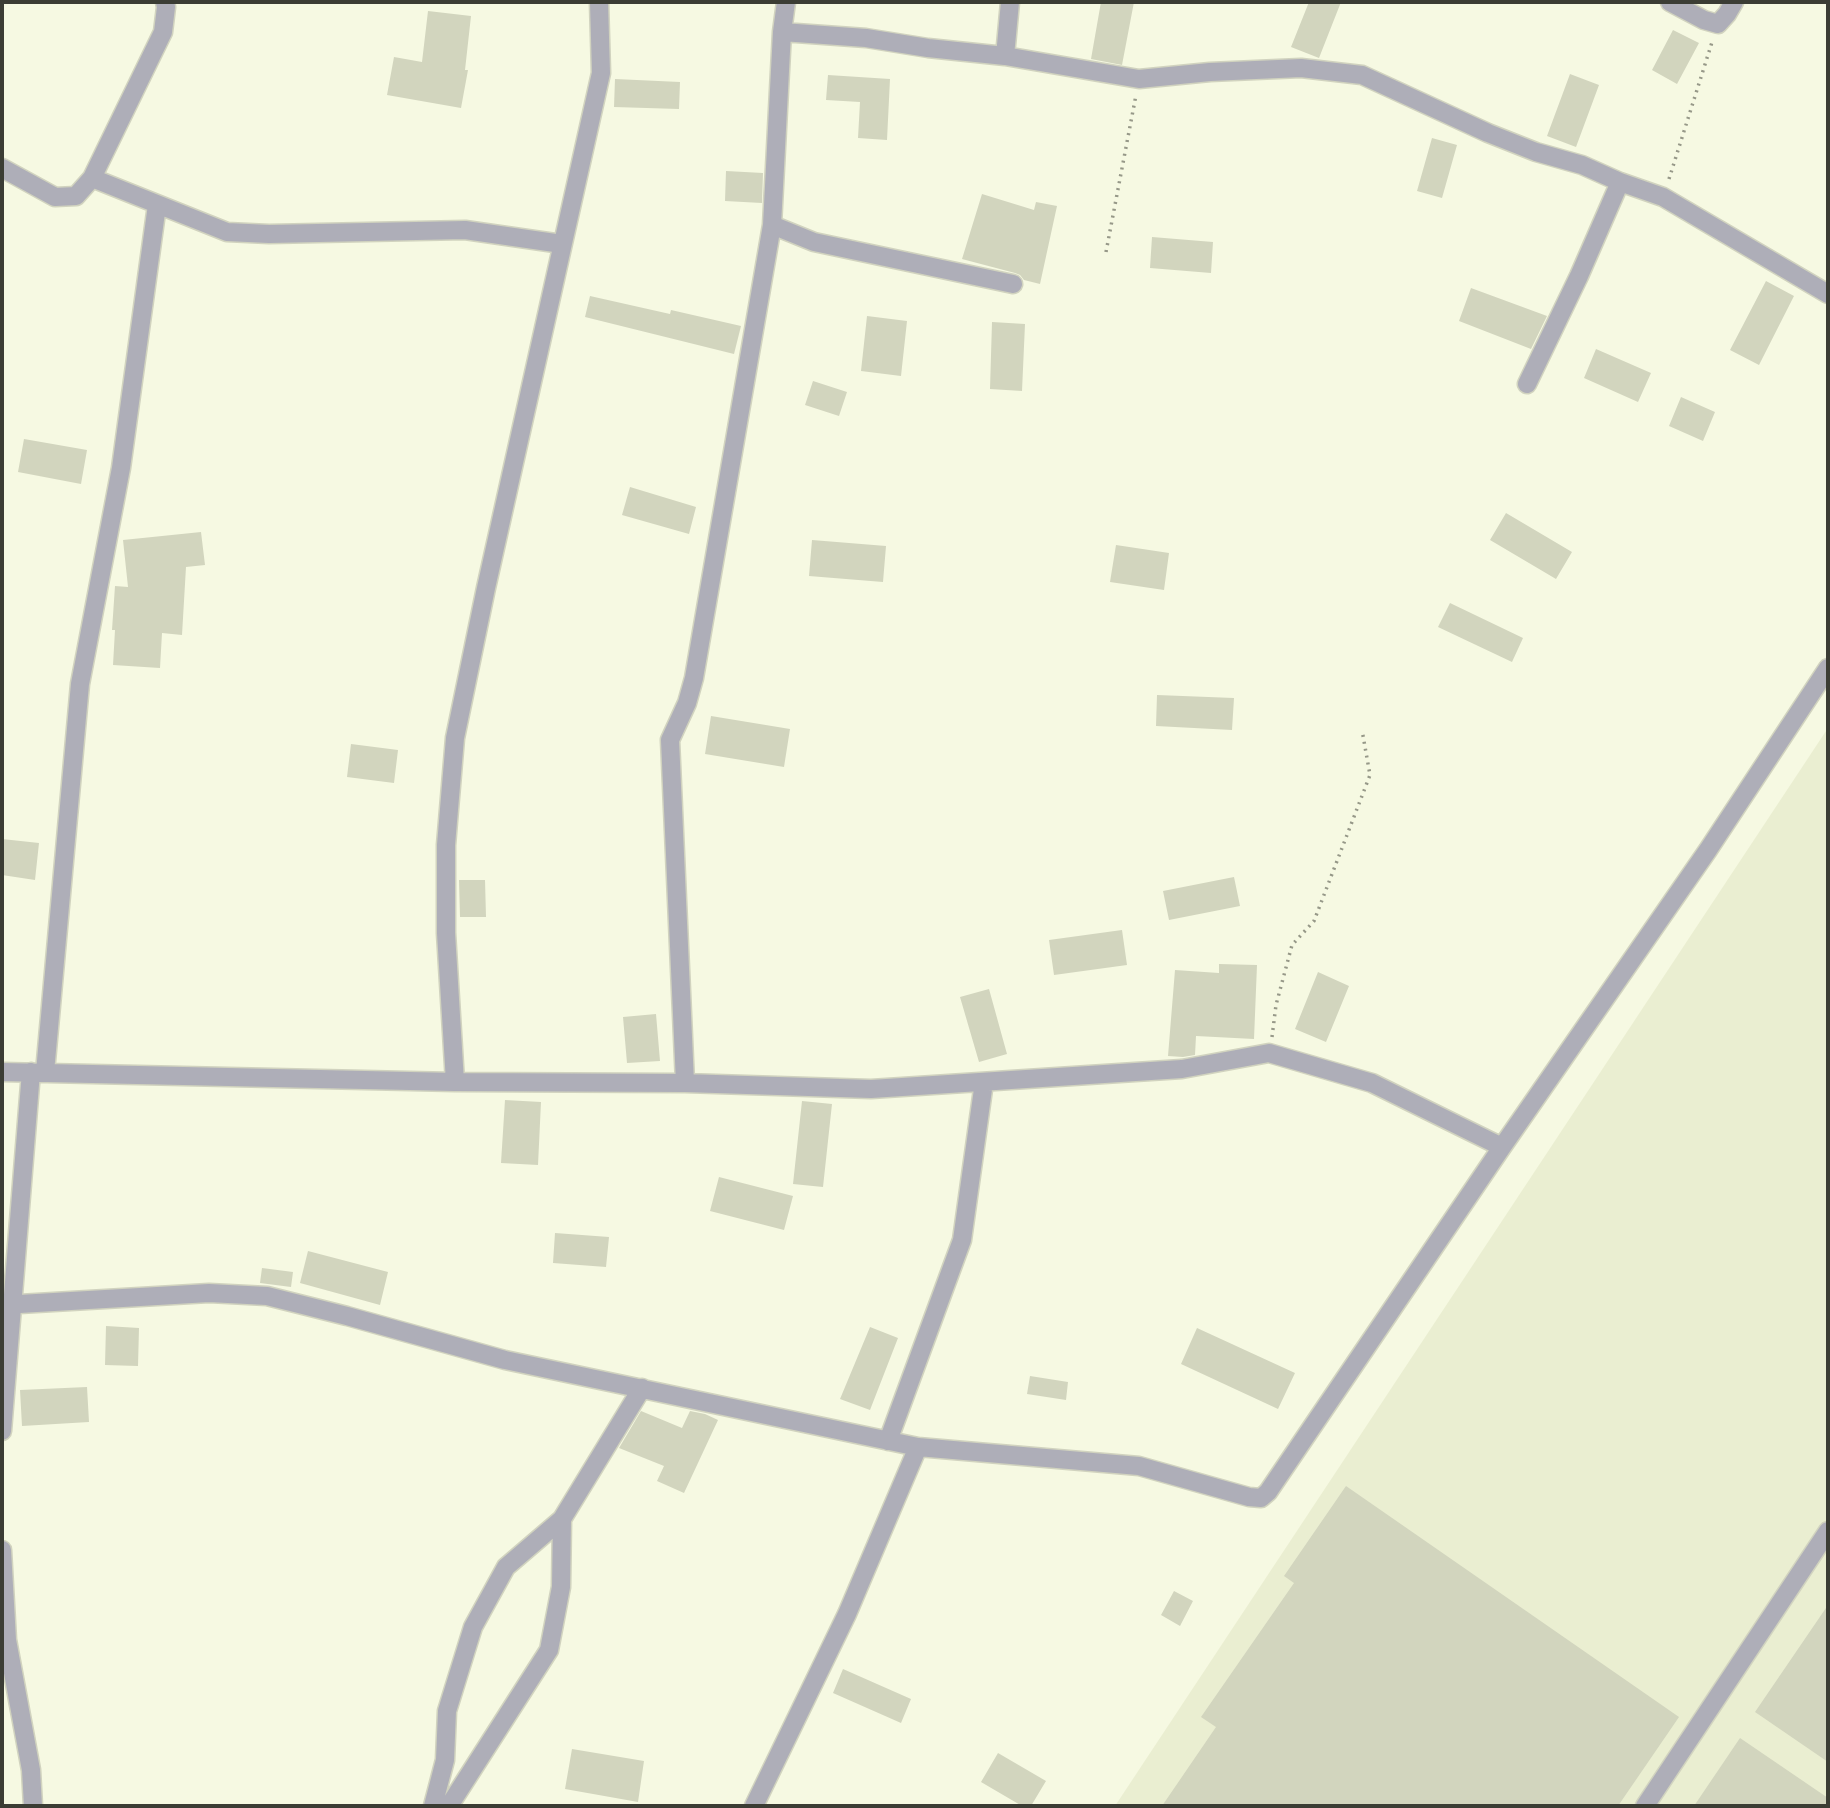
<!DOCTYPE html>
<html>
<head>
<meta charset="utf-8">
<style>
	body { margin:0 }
	#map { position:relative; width:1830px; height:1808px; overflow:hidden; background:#f6f9e2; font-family:Overpass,sans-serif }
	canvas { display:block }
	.frame { position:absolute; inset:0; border:4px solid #3b3d34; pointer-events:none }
</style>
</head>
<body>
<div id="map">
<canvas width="1830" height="1808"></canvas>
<div class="frame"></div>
</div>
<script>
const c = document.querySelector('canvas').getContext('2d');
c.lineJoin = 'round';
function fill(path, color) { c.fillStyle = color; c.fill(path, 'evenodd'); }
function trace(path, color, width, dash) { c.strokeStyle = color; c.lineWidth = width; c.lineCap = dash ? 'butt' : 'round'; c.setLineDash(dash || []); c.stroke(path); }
const built = new Path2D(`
	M 1828,728 L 1828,1806 L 1115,1806 Z`);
const building = new Path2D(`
	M 1101,2 L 1134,2 L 1122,65 L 1091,59 Z
	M 1309,2 L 1341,2 L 1319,58 L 1291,47 Z
	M 428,11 L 471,16 L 465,70 L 468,70 L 461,108 L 387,95 L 394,57 L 422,62 Z
	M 1673,30 L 1699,43 L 1677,84 L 1652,70 Z
	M 1570,74 L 1599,85 L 1576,147 L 1547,136 Z
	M 828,75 L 890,79 L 887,140 L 858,138 L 860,102 L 826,100 Z
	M 615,79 L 680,82 L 679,109 L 614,107 Z
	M 1432,138 L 1457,145 L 1442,198 L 1417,191 Z
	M 726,171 L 763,173 L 762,203 L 725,201 Z
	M 982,194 L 1034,210 L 1036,202 L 1057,206 L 1040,284 L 1024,280 L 1020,275 L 1015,273 L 962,259 Z
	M 1152,237 L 1213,242 L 1211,273 L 1150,268 Z
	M 1766,281 L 1794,296 L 1759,365 L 1730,350 Z
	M 1471,288 L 1547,316 L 1531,349 L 1459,321 Z
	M 590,296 L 670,314 L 671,310 L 741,326 L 734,354 L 585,317 Z
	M 867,316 L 907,321 L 901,376 L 861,371 Z
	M 992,322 L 1025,324 L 1022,391 L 990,389 Z
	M 1596,349 L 1651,373 L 1638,402 L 1584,378 Z
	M 813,381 L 847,392 L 839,416 L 805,405 Z
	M 1681,397 L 1715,412 L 1703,441 L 1669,426 Z
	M 24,439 L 87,450 L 81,484 L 18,472 Z
	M 630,487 L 696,507 L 689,534 L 622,515 Z
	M 1506,513 L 1572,552 L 1556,579 L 1490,540 Z
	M 201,532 L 205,565 L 186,567 L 182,635 L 162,633 L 160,668 L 113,665 L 115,630 L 112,630 L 115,586 L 128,587 L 123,540 Z
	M 812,540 L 886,546 L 883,582 L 809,576 Z
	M 1116,545 L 1169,553 L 1164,590 L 1110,582 Z
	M 1450,603 L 1523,638 L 1512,662 L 1438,627 Z
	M 1157,695 L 1234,698 L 1232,730 L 1156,726 Z
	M 711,716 L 790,729 L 784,767 L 705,754 Z
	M 351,744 L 398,750 L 394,783 L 347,777 Z
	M 2,839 L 39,843 L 35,880 L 2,875 Z
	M 1234,877 L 1240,906 L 1169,920 L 1163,891 Z
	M 459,880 L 485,880 L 486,917 L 460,917 Z
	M 1122,930 L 1127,965 L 1054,975 L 1049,940 Z
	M 1219,964 L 1257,965 L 1254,1039 L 1196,1036 L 1195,1055 L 1183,1057 L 1168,1056 L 1175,970 L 1219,973 Z
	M 1318,972 L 1349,986 L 1326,1042 L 1295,1029 Z
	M 989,989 L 1007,1054 L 979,1062 L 960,997 Z
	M 656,1014 L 660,1061 L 627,1063 L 623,1017 Z
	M 505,1100 L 541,1102 L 538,1165 L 501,1163 Z
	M 802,1101 L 832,1104 L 823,1187 L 793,1184 Z
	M 719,1177 L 793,1196 L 784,1230 L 710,1211 Z
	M 555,1233 L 609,1237 L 606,1267 L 553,1263 Z
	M 308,1251 L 388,1272 L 380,1305 L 300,1283 Z
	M 262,1268 L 293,1272 L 291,1287 L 260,1283 Z
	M 106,1326 L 139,1328 L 138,1366 L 105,1365 Z
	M 870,1327 L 898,1338 L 870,1410 L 840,1399 Z
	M 1197,1328 L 1295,1373 L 1278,1409 L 1181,1364 Z
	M 1030,1376 L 1068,1382 L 1066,1400 L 1027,1394 Z
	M 87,1387 L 89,1422 L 22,1426 L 20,1390 Z
	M 641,1411 L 682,1428 L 690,1411 L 705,1414 L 718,1420 L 684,1493 L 657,1481 L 664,1466 L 619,1448 Z
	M 1346,1486 L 1679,1717 L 1618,1806 L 1162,1806 L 1216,1727 L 1201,1717 L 1294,1583 L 1284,1576 Z
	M 1174,1591 L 1193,1601 L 1180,1626 L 1161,1615 Z
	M 1828,1605 L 1828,1762 L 1755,1712 Z
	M 843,1669 L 911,1699 L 901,1723 L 833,1693 Z
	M 1740,1738 L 1828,1798 L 1828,1806 L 1694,1806 Z
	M 572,1749 L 644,1761 L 638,1802 L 565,1789 Z
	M 998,1753 L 1046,1781 L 1031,1806 L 1022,1806 L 981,1782 Z`);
const path = new Path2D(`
	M 1669,179 L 1713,39
	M 1106,252 L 1136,95
	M 1272,1037 L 1276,1005 L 1292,945 L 1314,921 L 1370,775 L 1362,730`);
const minor = new Path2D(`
	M 1670,2 L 1704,20 L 1718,24 L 1727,14 L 1734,2
	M 782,32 L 866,38 L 928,48 L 1005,56 L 1139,79 L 1210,72 L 1301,68 L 1362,75 L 1488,133 L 1536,152 L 1582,165 L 1620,182 L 1663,197 L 1828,294
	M 1005,56 L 1010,2
	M 2,168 L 55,197 L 76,196 L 92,178 L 163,32 L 166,7 L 165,2
	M 92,178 L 227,232 L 269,234 L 465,230 L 562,244
	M 772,225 L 814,242 L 1013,284
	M 1527,384 L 1579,276 L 1620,182
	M 2,1072 L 455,1082 L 685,1083 L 871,1089 L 1182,1069 L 1269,1053 L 1372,1083 L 1502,1147
	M 45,1072 L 80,684 L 121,468 L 157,205
	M 455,1082 L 446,933 L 446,845 L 455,738 L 486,588 L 601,73 L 599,2
	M 685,1083 L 670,740 L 687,703 L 694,678 L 772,225 L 782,32 L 786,2
	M 2,1305 L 209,1293 L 267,1296 L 347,1316 L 505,1360 L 918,1447 L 1139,1466 L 1249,1497 L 1261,1498 L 1268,1492 L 1502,1147 L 1708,850 L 1828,668
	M 2,1431 L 31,1072
	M 888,1441 L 962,1240 L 984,1082
	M 2,1550 L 7,1640 L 31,1770 L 33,1806
	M 433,1806 L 445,1760 L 447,1711 L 473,1627 L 506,1567 L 562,1519 L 642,1388
	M 449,1806 L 549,1650 L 561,1587 L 562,1519
	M 754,1806 L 847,1614 L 918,1447
	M 1645,1806 L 1828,1531`);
fill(built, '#eaeed1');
fill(building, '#d2d5be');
trace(minor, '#d1d3bf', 21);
trace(path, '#969888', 3.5, [2, 5]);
trace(minor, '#aeaeb8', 18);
</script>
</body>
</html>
